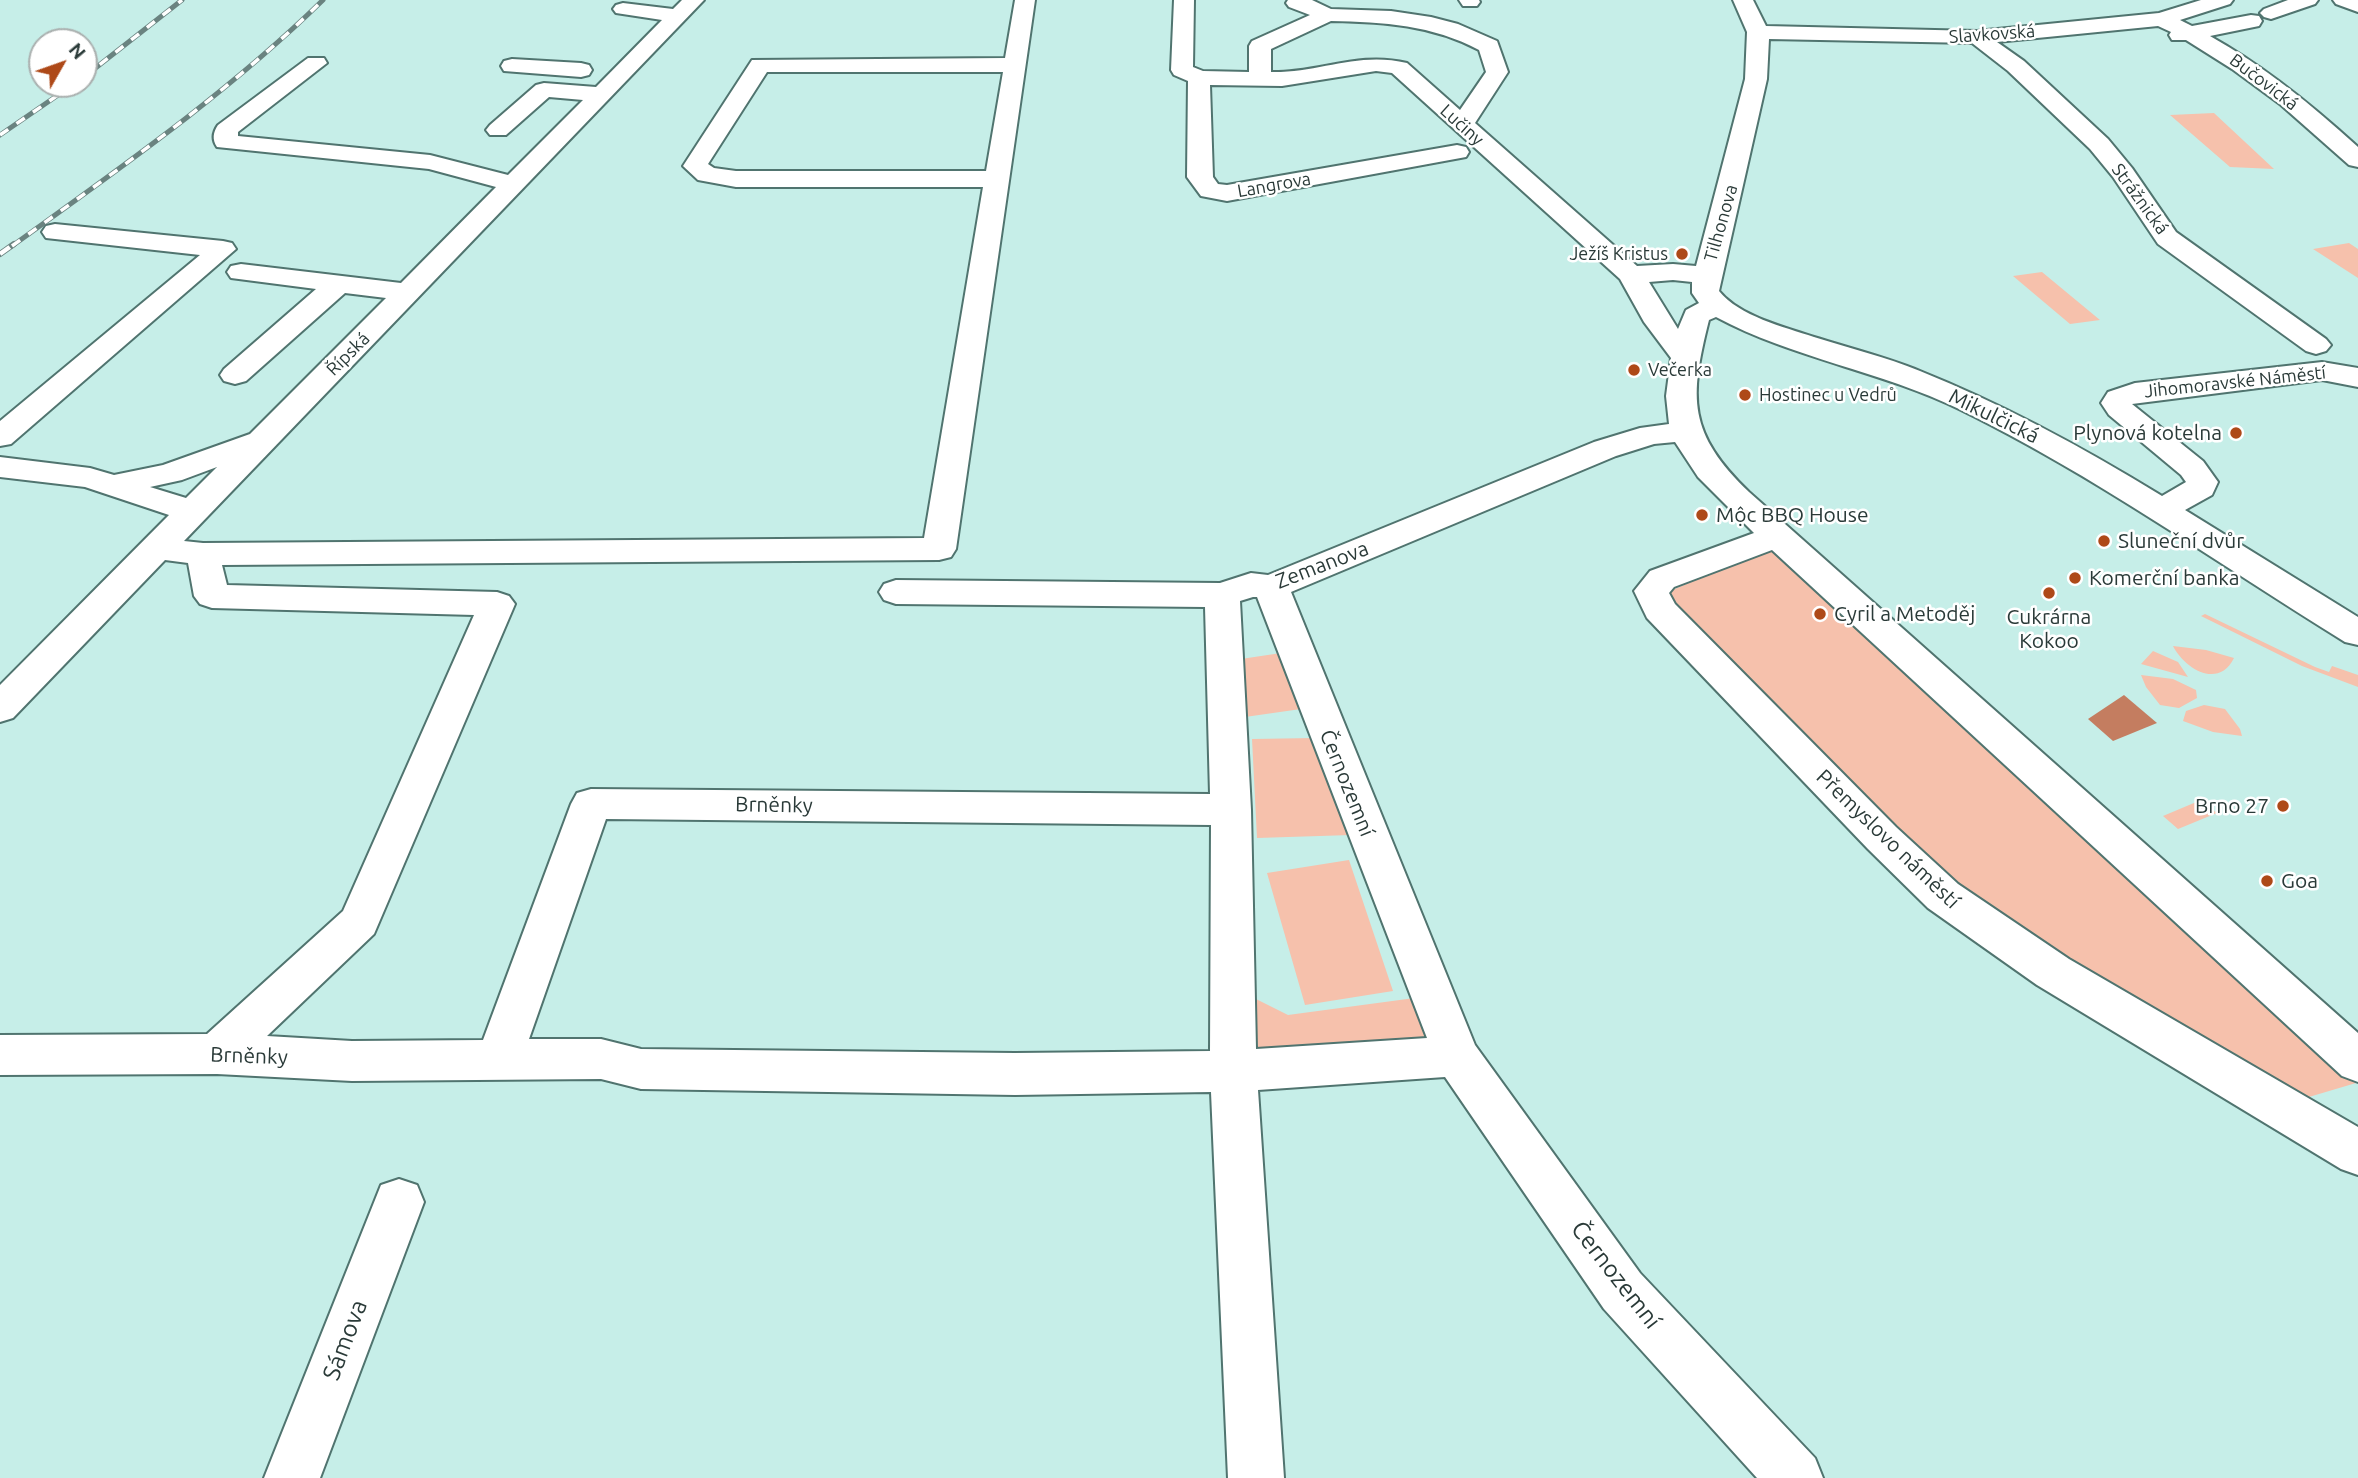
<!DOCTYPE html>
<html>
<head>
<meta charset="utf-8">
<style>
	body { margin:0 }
	#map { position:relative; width:2358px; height:1478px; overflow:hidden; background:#c6eee8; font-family:Ubuntu,sans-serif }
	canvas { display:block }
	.north { position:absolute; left:28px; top:28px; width:70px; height:70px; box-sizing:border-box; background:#fff; border:2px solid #aab0af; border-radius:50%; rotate:50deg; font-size:19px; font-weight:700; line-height:28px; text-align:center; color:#2a3a38 }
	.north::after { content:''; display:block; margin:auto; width:24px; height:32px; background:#ae4918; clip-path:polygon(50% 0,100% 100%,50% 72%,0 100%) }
</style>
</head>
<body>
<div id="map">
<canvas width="2358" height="1478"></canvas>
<div class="north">N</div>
</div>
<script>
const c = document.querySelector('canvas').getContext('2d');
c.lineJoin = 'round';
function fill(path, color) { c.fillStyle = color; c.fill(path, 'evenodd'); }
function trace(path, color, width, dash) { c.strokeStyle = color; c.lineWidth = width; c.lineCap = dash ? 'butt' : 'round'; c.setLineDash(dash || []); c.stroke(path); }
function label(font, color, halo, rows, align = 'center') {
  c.font = font + ' Ubuntu,sans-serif'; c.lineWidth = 5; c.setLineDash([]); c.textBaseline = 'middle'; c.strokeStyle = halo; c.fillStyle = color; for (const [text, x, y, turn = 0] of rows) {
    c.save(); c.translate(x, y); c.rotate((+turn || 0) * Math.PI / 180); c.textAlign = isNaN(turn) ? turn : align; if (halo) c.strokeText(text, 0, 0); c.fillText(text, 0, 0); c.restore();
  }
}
const green = new Path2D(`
	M 2214,113 L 2274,169 L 2230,167 L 2170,115 Z
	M 2349,243 L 2358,249 L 2358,278 L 2313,249 Z
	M 2042,272 L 2100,320 L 2070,324 L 2013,276 Z
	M 1770,548 L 2356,1083 L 2282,1105 L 1947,896 L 1663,594 Z
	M 2205,614 L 2315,667 L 2329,672 L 2332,666 L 2358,675 L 2358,687 L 2302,666 L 2201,616 Z
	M 2173,646 L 2206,650 L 2234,658 C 2218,690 2184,668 2173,646 Z
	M 2153,651 L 2178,662 L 2188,677 L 2141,664 Z
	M 1281,653 L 1301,709 L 1245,717 L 1241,659 Z
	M 2141,675 L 2173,679 L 2196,690 L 2197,698 L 2179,708 L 2160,705 L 2146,687 Z
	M 2204,705 L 2225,709 L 2240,729 L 2242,736 L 2213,732 L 2183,721 L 2186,711 Z
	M 1314,738 L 1351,835 L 1257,838 L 1252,739 Z
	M 2201,800 L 2217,813 L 2178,829 L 2163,816 Z
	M 1349,860 L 1393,991 L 1305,1005 L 1267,873 Z
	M 1422,997 L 1436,1041 L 1259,1069 L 1254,998 L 1288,1015 Z`);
const water = new Path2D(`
	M 2124,695 L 2157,723 L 2113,741 L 2088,719 Z`);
const minor = new Path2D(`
	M 682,0 L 704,0 L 184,541 L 203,543 L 924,538 L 983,187 L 736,187 L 698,180 L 683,166 L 752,60 L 1005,58 L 1015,0 L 1035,0 L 956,549 L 951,557 L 939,560 L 222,565 L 227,585 L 497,592 L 509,596 L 515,604 L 374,934 L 267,1036 L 352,1041 L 483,1040 L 571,804 L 577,793 L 591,789 L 1210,794 L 1205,607 L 896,604 L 884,600 L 879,592 L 884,584 L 896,580 L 1220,583 L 1251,573 L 1268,575 L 1594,442 L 1640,428 L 1669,424 L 1666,396 L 1671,358 L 1644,322 L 1620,279 L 1392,73 L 1376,71 L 1282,86 L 1210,85 L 1213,177 L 1218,184 L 1227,185 L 1457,145 L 1466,147 L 1469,152 L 1466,157 L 1227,201 L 1201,196 L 1187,177 L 1188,81 L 1174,75 L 1171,70 L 1174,0 L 1194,0 L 1193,67 L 1203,71 L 1249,72 L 1249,46 L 1252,41 L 1310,15 L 1289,7 L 1286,3 L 1288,0 L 1312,0 L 1331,9 L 1391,11 L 1431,17 L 1458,24 L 1497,41 L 1508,72 L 1475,123 L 1637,266 L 1673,264 L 1696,266 L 1745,79 L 1747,32 L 1733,0 L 1753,0 L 1766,26 L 1977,31 L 2159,13 L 2201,0 L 2233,0 L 2230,4 L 2180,20 L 2192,26 L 2251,15 L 2259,16 L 2262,21 L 2259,26 L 2210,36 C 2264,66 2312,105 2358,147 L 2358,167 L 2349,165 L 2281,105 L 2232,69 L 2186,40 L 2172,40 L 2169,35 L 2171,32 L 2158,26 L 1997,42 L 2024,61 L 2108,139 L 2132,168 L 2176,232 L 2326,339 L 2331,345 L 2326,351 L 2316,354 L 2306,351 L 2158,244 L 2113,177 L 2090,149 L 2008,71 L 1972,43 L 1769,39 L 1767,79 L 1719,291 C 1739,316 1784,327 1814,337 C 1849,348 1886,357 1920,371 C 2005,405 2084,448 2162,496 L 2186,482 L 2181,475 L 2109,415 L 2101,403 L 2108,392 L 2135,383 L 2322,362 L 2358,368 L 2358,387 L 2322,380 L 2132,404 L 2203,461 L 2218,482 L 2212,495 L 2185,510 L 2358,617 L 2358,645 L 2345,642 C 2217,563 2094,475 1959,409 C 1881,371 1792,358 1716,317 L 1709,320 C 1689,399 1688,433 1749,492 L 2358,1033 L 2358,1082 L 2342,1076 L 1772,550 L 1674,587 L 1669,593 L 1675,604 L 1896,827 L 1958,884 L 2069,959 L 2358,1127 L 2358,1175 L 2341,1169 L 2037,985 L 1928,908 L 1868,849 L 1647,618 L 1634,591 L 1650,571 L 1754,533 L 1698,477 L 1675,442 L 1654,444 L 1616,456 L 1291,592 L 1475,1045 L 1640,1273 L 1815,1458 L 1823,1478 L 1757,1478 L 1604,1309 L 1445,1077 L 1258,1090 L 1284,1478 L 1228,1478 L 1211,1092 L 1015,1095 L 641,1089 L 601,1079 L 352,1081 L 217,1074 L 0,1075 L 0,1035 L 207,1034 L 343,911 L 474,615 L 212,608 L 200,604 L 194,596 L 188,563 L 165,560 L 13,718 L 0,722 L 0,685 L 169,515 L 85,487 L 0,477 L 0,457 L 90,468 L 114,475 L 163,465 L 250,434 L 386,298 L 345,293 L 246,381 L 235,384 L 224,381 L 220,375 L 224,369 L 316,289 L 231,278 L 227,272 L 231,266 L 241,264 L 401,283 L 496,187 L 429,169 L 217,147 C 212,140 213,132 218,125 L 308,58 L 324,58 L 327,63 L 238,132 L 238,136 L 430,155 L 508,175 L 583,100 L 549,97 L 506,135 L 490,135 L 486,130 L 490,125 L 536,85 L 544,83 L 596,87 L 662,20 L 616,13 L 613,9 L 616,5 L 623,3 L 673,9 ZM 1331,21 C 1384,22 1432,25 1479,50 L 1486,72 L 1460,110 L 1407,63 C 1358,51 1319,73 1271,72 L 1271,49 ZM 767,72 L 1003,72 L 986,171 L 736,171 L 714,168 L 708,164 ZM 1673,280 L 1692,282 L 1692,293 L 1699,303 L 1686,310 L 1678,329 L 1649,282 ZM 217,467 L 186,498 L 150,487 L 182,480 ZM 1253,597 L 1257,597 L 1427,1038 L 1256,1049 L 1251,810 L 1240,601 ZM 606,819 L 1211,825 L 1210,1051 L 1015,1053 L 641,1049 L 601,1039 L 529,1039 Z
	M 1459,0 L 1479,0 L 1480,2 L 1477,6 L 1463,6 Z
	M 2288,0 L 2318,0 L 2315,4 L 2271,19 L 2264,17 L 2260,13 L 2264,9 Z
	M 2333,0 L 2358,0 L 2358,12 L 2336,4 Z
	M 512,59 L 581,63 L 589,65 L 592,70 L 589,75 L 581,77 L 504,71 L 501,66 L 504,61 Z
	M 55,224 L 223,241 L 232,243 L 236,249 L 11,444 L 0,446 L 0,421 L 200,255 L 46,238 L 42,232 L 46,226 Z
	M 399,1179 L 417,1185 L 424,1202 L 320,1478 L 264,1478 L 381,1185 Z`);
const railFar1 = new Path2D(`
	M 84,77 L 182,0
	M 0,135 L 74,84
	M 12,246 C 120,168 228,93 323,0`);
const rail = new Path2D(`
	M 0,254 L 14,244`);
const markers = [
	[1682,254,7,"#ae4918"],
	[1634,370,7,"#ae4918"],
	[1745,395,7,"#ae4918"],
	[2236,433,7,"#ae4918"],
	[1702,515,7,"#ae4918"],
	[2104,541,7,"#ae4918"],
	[2075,578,7,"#ae4918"],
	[2049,593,7,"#ae4918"],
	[1820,614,7,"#ae4918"],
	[2283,806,7,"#ae4918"],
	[2267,881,7,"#ae4918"]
];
const farStreetnames = [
	["Slavkovská",1992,34,-4],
	["Bučovická",2264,82,37],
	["Lučiny",1462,125,42],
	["Langrova",1274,185,-10],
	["Strážnická",2140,199,54],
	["Tilhonova",1721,223,-74],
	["Řípská",348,354,-45],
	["Jihomoravské Náměstí",2235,382,-6]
];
const farPoinames = [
	["Ježíš Kristus",1668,254,"right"],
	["Večerka",1648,370],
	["Hostinec u Vedrů",1759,395]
];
const streetNames = [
	["Mikulčická",1994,416,26],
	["Zemanova",1322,565,-21],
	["Černozemní",1347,783,68],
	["Brněnky",774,805,1],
	["Přemyslovo náměstí",1888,839,44],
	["Brněnky",249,1056,2]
];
const poiNames = [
	["Plynová kotelna",2222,433,"right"],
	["Mộc BBQ House",1716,515],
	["Sluneční dvůr",2118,541],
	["Komerční banka",2089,578],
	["Cyril a Metoděj",1834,614],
	["Cukrárna",2049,617,"center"],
	["Kokoo",2049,641,"center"],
	["Brno 27",2269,806,"right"],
	["Goa",2281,881]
];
const nearStreetnames = [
	["Černozemní",1616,1275,52],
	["Sámova",345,1340,-69]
];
fill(green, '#f6c1ac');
fill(water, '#c47d60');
trace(minor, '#50746f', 4);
fill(minor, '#fff');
trace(railFar1, '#6a8380', 5);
trace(rail, '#6a8380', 6);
trace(railFar1, '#fff', 3.5, [10]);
trace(rail, '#fff', 4.5, [12]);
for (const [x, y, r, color] of markers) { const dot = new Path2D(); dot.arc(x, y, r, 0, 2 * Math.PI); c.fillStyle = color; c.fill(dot); trace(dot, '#fff', 2.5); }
label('18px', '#2a3a38', '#fff', farStreetnames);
label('18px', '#2a3a38', '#fff', farPoinames, 'left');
label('21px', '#2a3a38', '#fff', streetNames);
label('21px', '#2a3a38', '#fff', poiNames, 'left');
label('24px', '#2a3a38', '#fff', nearStreetnames);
</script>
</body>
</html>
